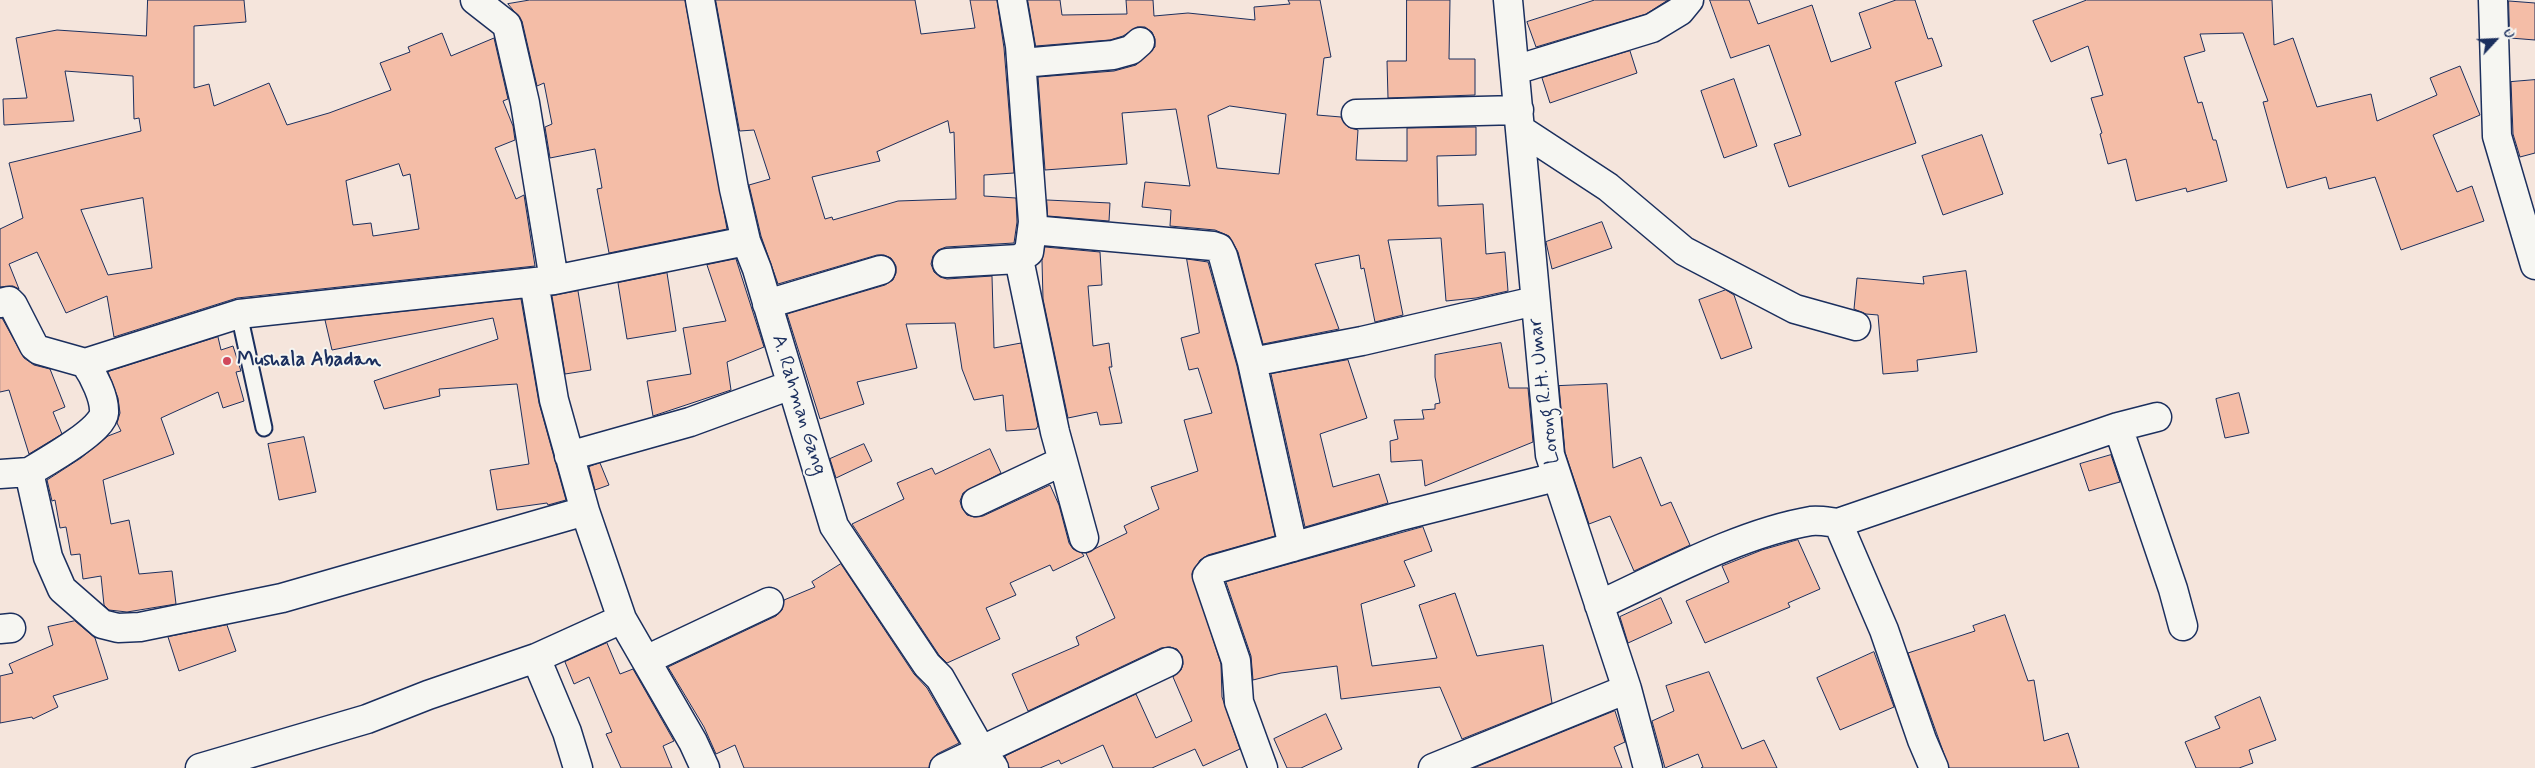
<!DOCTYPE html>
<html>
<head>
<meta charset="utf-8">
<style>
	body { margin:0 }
	#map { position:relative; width:2535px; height:768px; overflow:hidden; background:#f5e5dc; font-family:Mynerve,sans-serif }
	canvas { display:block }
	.north { position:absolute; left:2470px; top:15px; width:50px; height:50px; -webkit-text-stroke:4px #f6f6f2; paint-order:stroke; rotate:65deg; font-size:14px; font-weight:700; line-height:20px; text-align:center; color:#1b2f5e }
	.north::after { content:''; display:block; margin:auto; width:18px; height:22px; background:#1b2f5e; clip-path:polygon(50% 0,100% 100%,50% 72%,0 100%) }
</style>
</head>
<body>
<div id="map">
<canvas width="2535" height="768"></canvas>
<div class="north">U</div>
</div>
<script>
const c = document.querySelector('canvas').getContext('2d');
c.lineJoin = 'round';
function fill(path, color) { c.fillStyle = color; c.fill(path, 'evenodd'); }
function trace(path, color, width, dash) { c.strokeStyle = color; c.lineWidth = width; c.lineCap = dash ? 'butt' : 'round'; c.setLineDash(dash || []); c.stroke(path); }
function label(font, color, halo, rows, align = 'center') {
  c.font = font + ' Mynerve,sans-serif'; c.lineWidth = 4; c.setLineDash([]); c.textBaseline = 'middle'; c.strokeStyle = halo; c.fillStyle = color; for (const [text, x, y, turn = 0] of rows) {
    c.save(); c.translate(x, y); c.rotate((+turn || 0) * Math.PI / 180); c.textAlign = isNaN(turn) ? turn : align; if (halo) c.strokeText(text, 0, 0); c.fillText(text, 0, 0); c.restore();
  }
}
const building = new Path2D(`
	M 148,0 L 244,0 L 246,22 L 194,26 L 194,88 L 209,84 L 214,106 L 269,83 L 287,125 L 329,113 L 391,90 L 380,63 L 410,52 L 408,47 L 442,33 L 451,56 L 494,38 L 508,99 L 503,101 L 513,126 L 515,140 L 495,148 L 516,199 L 524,195 L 535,266 L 237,298 L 114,337 L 107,296 L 66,313 L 37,252 L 9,264 L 19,289 L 13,286 L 0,287 L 0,229 L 23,218 L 9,163 L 141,131 L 139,118 L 134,119 L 133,76 L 65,71 L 74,121 L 4,125 L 3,99 L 27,98 L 16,38 L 57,30 L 146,36 ZM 399,164 L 403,176 L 410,174 L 419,229 L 373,236 L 371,223 L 353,225 L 346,181 ZM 143,198 L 152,268 L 108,275 L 81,210 Z
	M 530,0 L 685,0 L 727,229 L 609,253 L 597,189 L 602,188 L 595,149 L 550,158 L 545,127 L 552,124 L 544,83 L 537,86 L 522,21 L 508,4 Z
	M 716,0 L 915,0 L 921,34 L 975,28 L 970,0 L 997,0 L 1004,48 L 1014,173 L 984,175 L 984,196 L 1016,198 L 1017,222 L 1014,243 L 946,247 L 938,250 L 933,256 L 931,264 L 934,272 L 940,277 L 947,279 L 992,276 L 994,348 L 1021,343 L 1038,426 L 1036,429 L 1006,431 L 1003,395 L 974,400 L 962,369 L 955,323 L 906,324 L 917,368 L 857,382 L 864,404 L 820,419 L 787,314 L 885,285 L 893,280 L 896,273 L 896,266 L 891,258 L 884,255 L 877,255 L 778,284 L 761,236 L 749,185 L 770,179 L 754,130 L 740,131 ZM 948,121 L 950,133 L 954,132 L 956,199 L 898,201 L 833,220 L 832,217 L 825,219 L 812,177 L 880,161 L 877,152 Z
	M 1028,0 L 1060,0 L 1062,15 L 1127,14 L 1126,0 L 1153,0 L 1154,16 L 1188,13 L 1255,20 L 1254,7 L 1290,4 L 1288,0 L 1320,0 L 1331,57 L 1324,58 L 1317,115 L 1341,117 L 1348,127 L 1358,130 L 1356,160 L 1407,161 L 1407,128 L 1476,127 L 1476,155 L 1437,156 L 1438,206 L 1483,204 L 1486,254 L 1505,252 L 1508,291 L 1476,298 L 1446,301 L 1441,238 L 1388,240 L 1403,315 L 1375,322 L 1364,268 L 1361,269 L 1359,255 L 1315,264 L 1339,329 L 1263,344 L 1238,252 L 1229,236 L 1215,230 L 1170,226 L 1171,210 L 1142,207 L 1145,182 L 1190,186 L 1176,109 L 1122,113 L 1127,164 L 1045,170 L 1038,77 L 1114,71 L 1136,65 L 1155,47 L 1155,39 L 1152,32 L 1145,27 L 1137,27 L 1123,36 L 1110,40 L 1036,46 ZM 1230,106 L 1286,114 L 1279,174 L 1217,168 L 1208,116 Z
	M 1407,0 L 1450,0 L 1449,59 L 1475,59 L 1475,95 L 1388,98 L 1387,61 L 1406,61 Z
	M 1595,0 L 1668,0 L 1646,14 L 1536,47 L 1527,22 Z
	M 1710,0 L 1749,0 L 1758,24 L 1812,5 L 1831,62 L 1871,48 L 1859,13 L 1896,0 L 1915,0 L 1928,39 L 1932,38 L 1942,66 L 1895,82 L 1916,143 L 1789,187 L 1774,144 L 1801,135 L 1769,45 L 1731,58 Z
	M 2087,0 L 2272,0 L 2274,45 L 2293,38 L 2317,107 L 2371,94 L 2377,121 L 2437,95 L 2430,78 L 2460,66 L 2480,115 L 2433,135 L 2457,192 L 2472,186 L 2484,221 L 2401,250 L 2375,177 L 2329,189 L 2326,177 L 2287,188 L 2263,102 L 2268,101 L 2243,33 L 2200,34 L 2205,51 L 2184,57 L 2198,103 L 2202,102 L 2213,140 L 2216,140 L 2227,181 L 2187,192 L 2186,188 L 2136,201 L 2126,159 L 2108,164 L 2100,134 L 2102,133 L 2091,98 L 2103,95 L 2088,46 L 2051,62 L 2033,21 Z
	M 2509,1 L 2535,3 L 2535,40 L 2510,38 Z
	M 1630,51 L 1637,73 L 1550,103 L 1542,78 Z
	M 1734,79 L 1757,146 L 1724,158 L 1701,91 Z
	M 2535,80 L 2535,153 L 2520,157 L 2513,134 L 2511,82 Z
	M 1982,135 L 2003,194 L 1943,215 L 1922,156 Z
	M 1047,200 L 1110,203 L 1109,221 L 1048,216 Z
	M 1602,222 L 1612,248 L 1552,269 L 1546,242 Z
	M 1045,247 L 1100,252 L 1102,285 L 1088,286 L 1093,346 L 1109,343 L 1112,367 L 1109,367 L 1122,423 L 1100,425 L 1097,412 L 1068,418 L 1043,299 L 1042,261 Z
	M 736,259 L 764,347 L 727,362 L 731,390 L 653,416 L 647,381 L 691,374 L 683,328 L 726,321 L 707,265 Z
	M 1187,259 L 1208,262 L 1237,366 L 1275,536 L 1208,555 L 1200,560 L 1192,574 L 1221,664 L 1222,697 L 1240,749 L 1203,766 L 1195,749 L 1152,768 L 1113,768 L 1103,745 L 1061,764 L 1059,760 L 1040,768 L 1009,768 L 1005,756 L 1136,694 L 1156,738 L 1192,721 L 1173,677 L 1181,670 L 1183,664 L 1182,656 L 1177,649 L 1170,647 L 1161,648 L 1028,711 L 1012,674 L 1079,645 L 1076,637 L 1115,618 L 1086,553 L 1127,533 L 1124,526 L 1159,509 L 1151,487 L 1198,471 L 1184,420 L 1212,413 L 1198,368 L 1189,370 L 1181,338 L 1199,333 Z
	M 1966,271 L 1977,352 L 1917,360 L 1918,371 L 1883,374 L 1878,315 L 1866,314 L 1854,309 L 1857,278 L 1924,284 L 1923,277 Z
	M 667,273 L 676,331 L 627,339 L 618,283 Z
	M 1726,290 L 1734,295 L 1752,348 L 1721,359 L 1699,300 Z
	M 578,291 L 591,370 L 565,374 L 552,296 Z
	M 521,299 L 539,403 L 566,500 L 548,505 L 547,503 L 497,510 L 490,470 L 529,464 L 517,384 L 439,389 L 440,396 L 384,409 L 374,381 L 498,339 L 493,318 L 332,350 L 325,320 Z
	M 0,318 L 2,318 L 24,358 L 34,365 L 50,369 L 65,407 L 53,412 L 62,434 L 29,454 L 9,390 L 0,392 Z
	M 218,337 L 221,350 L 233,346 L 241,371 L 236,372 L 244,401 L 223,408 L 218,392 L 161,418 L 174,454 L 103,480 L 111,524 L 129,520 L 139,574 L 172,571 L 176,604 L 127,612 L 109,610 L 104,605 L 101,576 L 83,579 L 80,554 L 71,555 L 66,527 L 60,528 L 55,500 L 52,501 L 47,480 L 81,458 L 108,436 L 121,431 L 117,423 L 120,413 L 118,398 L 108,372 Z
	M 1501,343 L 1509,388 L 1528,388 L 1533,442 L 1425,486 L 1422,460 L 1391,462 L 1390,441 L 1398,439 L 1394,420 L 1424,419 L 1422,410 L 1435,409 L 1435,404 L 1440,403 L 1435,377 L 1435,355 Z
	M 1348,360 L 1367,418 L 1320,434 L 1333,487 L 1379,474 L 1388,503 L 1305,527 L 1271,374 Z
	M 1607,384 L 1613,468 L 1641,457 L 1661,506 L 1671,502 L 1690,545 L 1634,571 L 1610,516 L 1589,524 L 1565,452 L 1559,386 Z
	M 2239,393 L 2249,433 L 2225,438 L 2216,399 Z
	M 304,437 L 316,492 L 279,500 L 268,444 Z
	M 864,444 L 872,461 L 836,478 L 830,459 Z
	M 990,449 L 1001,473 L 963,493 L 960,501 L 962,508 L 967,515 L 974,517 L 983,516 L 1050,485 L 1059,505 L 1069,543 L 1073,549 L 1082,553 L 1084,556 L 1053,571 L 1050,565 L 1010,583 L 1016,595 L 986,608 L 1000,639 L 947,663 L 939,655 L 852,524 L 904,499 L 897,483 L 932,468 L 935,474 Z
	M 2111,455 L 2120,482 L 2089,491 L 2080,464 Z
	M 600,463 L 609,485 L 595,490 L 589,467 Z
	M 1423,527 L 1432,551 L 1404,561 L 1415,586 L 1361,604 L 1372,666 L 1437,658 L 1419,605 L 1455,593 L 1477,656 L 1543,645 L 1552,703 L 1462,739 L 1440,687 L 1341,699 L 1337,666 L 1281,673 L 1253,680 L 1251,656 L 1226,582 Z
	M 1798,540 L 1820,589 L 1788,603 L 1790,607 L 1705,643 L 1686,601 L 1729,582 L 1722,566 L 1762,550 Z
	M 841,564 L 914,674 L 927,688 L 959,743 L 937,754 L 931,760 L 929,768 L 744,768 L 735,745 L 716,754 L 704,727 L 668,667 L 776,616 L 782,610 L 784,600 L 815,587 L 812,582 Z
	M 1661,598 L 1672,623 L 1628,643 L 1620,617 Z
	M 2005,615 L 2028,681 L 2034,680 L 2044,741 L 2068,733 L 2079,768 L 1949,768 L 1908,653 L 1975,631 L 1973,626 Z
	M 75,621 L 95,638 L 108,679 L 53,696 L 58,707 L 33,719 L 32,717 L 0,723 L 0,676 L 13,673 L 9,664 L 53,645 L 48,627 Z
	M 227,625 L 236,651 L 179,671 L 168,637 Z
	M 607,643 L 620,674 L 633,669 L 674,741 L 663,746 L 672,768 L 621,768 L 606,734 L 612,732 L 589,677 L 574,684 L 565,662 Z
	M 1874,652 L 1894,707 L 1840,730 L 1817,678 Z
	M 1709,672 L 1742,749 L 1764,740 L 1777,768 L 1701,768 L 1703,767 L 1698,754 L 1665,768 L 1652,721 L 1674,711 L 1666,686 Z
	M 2260,697 L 2276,740 L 2249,750 L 2253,763 L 2239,768 L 2196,768 L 2185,742 L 2220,728 L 2215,717 Z
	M 1615,711 L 1625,742 L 1614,747 L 1622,768 L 1474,768 Z
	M 1326,714 L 1342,749 L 1301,768 L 1287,768 L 1274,739 Z`);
const service = new Path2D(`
	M 239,314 L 264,428`);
const minor = new Path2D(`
	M 475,0 L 507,25 L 525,103 L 554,280
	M 700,0 L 734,189 L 746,241 L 757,269 L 834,526 L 927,665 L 940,678 L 981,750 L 994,768
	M 1012,0 L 1020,46 L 1033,222 L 1029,252 L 1019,259 L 1055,432 L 1084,538
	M 1508,0 L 1550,455 L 1627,689 L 1648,768
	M 2493,0 L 2497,136 L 2535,265
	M 1022,63 L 1113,55 L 1131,50 L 1140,42
	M 1515,70 L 1652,28 L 1680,11 L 1689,0
	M 1356,114 L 1519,110
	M 1521,130 L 1608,187 L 1684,251 L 1795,309 L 1856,326
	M 1032,230 L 1213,246 L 1219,248 L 1223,256 L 1252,362 L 1293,547
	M 947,263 L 1019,259
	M 0,303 L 9,301 L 13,305 L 34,346 L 39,350 L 85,363 C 94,376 105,398 104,413 C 103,430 44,463 29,472
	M 767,304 L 881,270
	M 1252,362 L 1362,341 L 1535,301
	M 85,363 L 239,314 L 554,280 L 746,241
	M 2118,427 L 2173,589 L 2183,626
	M 569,456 L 690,422 L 791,385
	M 0,474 L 29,472 L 48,557 L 62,589 L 102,624 L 118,628 L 140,627 L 282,598 L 585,511 L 554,400 L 534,282
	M 976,502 L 1063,461
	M 1838,523 L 2118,427 L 2157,417
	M 1599,605 C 1664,575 1741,533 1811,521 C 1820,520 1829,522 1838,523 L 1884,630 L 1922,740 L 1934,768
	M 622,619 L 693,742 L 705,768
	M 0,629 L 11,628
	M 536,658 L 567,732 L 578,768
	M 646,660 L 769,602
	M 200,768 L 367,719 L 428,695 L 536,658 L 622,619 L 585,511
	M 944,768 L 1168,662
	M 1263,768 L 1239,702 L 1236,661 L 1207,576 L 1212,570 L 1397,517 L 1556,477
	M 1433,768 L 1627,689`);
const markers = [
	[227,361,5,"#d1495b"]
];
const poiNames = [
	["Mushala Abadan",237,361]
];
const streetNames = [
	["Lorong R.H. Umar",1545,391,-97],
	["A. Rahman Gang",798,405,73]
];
fill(building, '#f4bda7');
trace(building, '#1b2f5e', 1);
trace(service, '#1b2f5e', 19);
trace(minor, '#1b2f5e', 31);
trace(service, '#f6f6f2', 15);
trace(minor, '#f6f6f2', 28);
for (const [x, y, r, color] of markers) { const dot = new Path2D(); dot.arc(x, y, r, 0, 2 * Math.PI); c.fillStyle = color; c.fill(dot); trace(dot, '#f6f6f2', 2); }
label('bold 20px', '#1b2f5e', '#f6f6f2', poiNames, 'left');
label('20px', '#1b2f5e', '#f6f6f2', streetNames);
</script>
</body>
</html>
